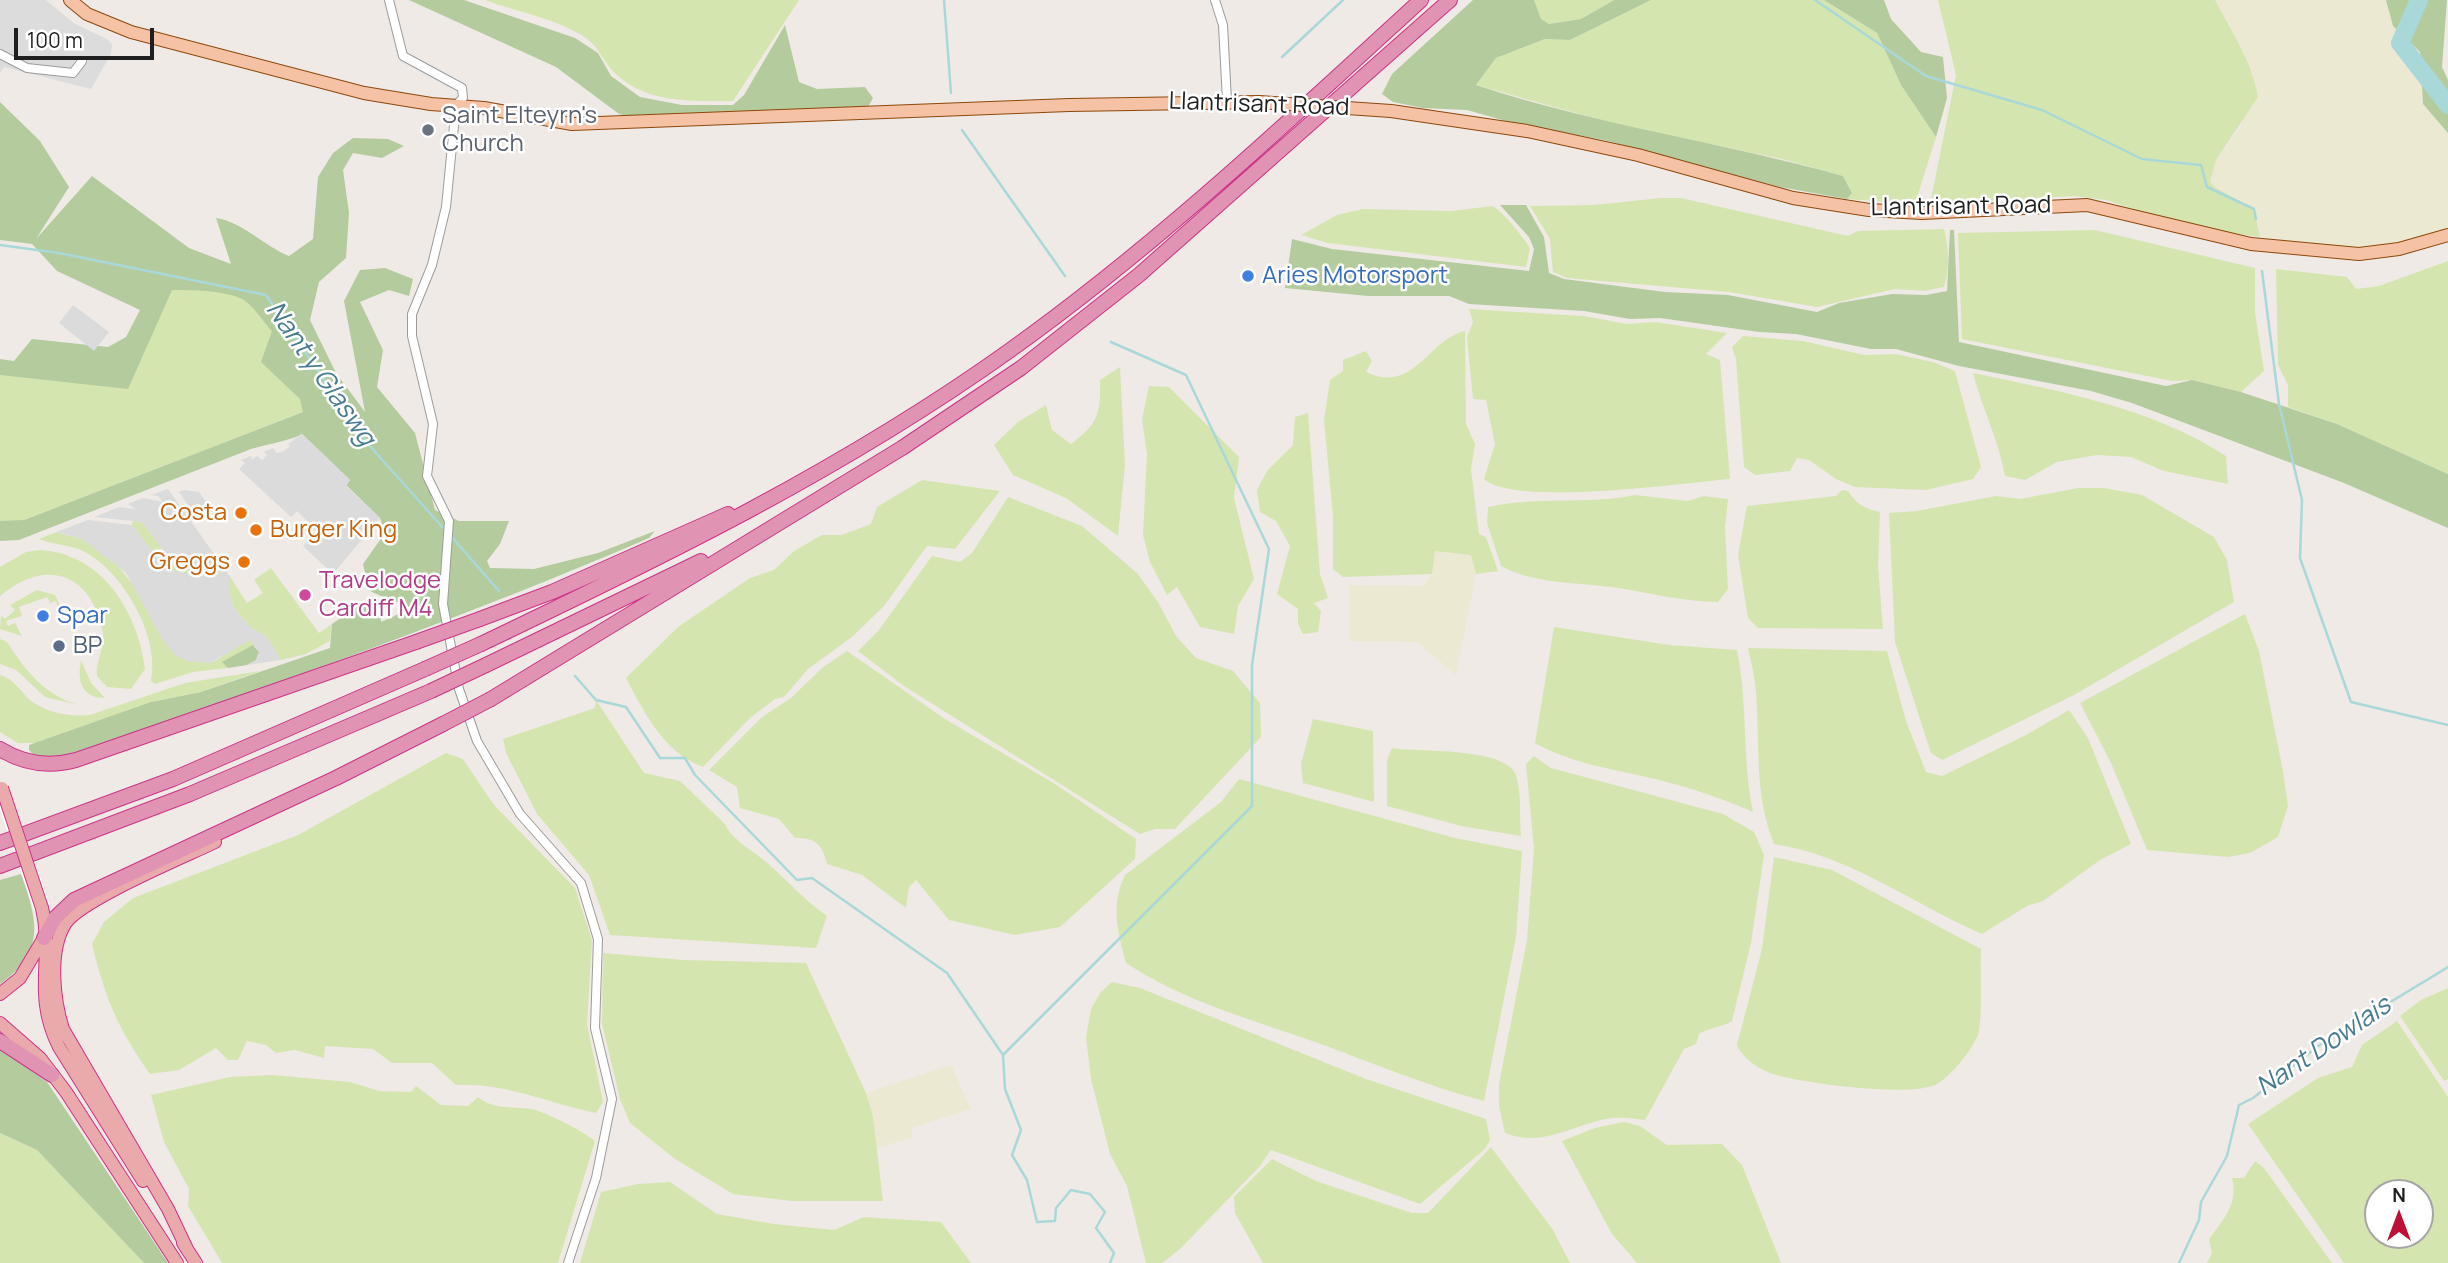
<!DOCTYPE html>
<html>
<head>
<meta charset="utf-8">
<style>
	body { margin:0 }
	#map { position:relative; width:2448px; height:1263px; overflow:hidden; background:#efeae6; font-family:Manrope,sans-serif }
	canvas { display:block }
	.north { position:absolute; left:2364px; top:1179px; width:70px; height:70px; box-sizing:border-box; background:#fff; border:2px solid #a5a5a5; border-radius:50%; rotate:0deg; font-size:19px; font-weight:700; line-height:28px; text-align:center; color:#1f1f1f }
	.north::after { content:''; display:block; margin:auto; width:24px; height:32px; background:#be0f34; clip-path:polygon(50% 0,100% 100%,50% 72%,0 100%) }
	.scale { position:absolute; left:14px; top:28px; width:140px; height:32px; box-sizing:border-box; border:4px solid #1f1f1f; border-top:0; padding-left:9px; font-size:21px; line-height:24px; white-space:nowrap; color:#1f1f1f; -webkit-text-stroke:5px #fff; paint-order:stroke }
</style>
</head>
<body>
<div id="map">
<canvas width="2448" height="1263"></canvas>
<div class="north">N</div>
<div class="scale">100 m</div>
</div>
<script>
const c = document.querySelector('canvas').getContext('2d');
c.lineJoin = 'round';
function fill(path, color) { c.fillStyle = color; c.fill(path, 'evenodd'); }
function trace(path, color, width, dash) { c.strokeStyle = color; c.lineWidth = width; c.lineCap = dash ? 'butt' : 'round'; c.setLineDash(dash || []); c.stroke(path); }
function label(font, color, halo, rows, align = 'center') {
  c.font = font + ' Manrope,sans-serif'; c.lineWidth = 5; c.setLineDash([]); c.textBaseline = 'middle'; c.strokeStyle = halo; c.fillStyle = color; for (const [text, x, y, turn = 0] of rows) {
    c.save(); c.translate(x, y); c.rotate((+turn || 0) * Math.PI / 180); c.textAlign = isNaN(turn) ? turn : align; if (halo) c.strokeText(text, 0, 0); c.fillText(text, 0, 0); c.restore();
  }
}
const residential = new Path2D(`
	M 0,0 L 46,0 L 75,24 L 107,39 L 112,44 L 111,54 L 91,89 L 4,67 L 0,73 Z`);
const farmland = new Path2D(`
	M 2215,0 L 2386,0 L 2393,26 L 2420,52 L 2423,104 L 2448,133 L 2448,238 L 2364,252 L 2260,237 L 2254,209 L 2216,188 L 2210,182 L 2216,160 L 2241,126 L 2225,19 Z
	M 1435,551 L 1471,555 L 1476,574 L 1456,675 L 1417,642 L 1349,641 L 1350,585 L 1423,586 L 1432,574 Z
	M 951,1065 L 971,1109 L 911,1128 L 913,1137 L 877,1148 L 873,1116 L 866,1093 Z`);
const grass = new Path2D(`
	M 485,0 L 799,0 L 733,101 C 693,101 647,104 616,74 C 600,59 600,44 576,32 C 549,17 514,11 485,0 Z
	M 1534,0 L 1614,0 L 1581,19 L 1549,24 L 1541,19 Z
	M 1651,0 L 1824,0 L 1877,33 L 1901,85 L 1936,137 L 1915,204 L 1847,199 L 1852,193 L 1843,176 L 1782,159 L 1615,124 L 1476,85 L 1496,58 L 1545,39 L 1570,40 Z
	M 1938,0 L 2215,0 C 2232,33 2251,59 2258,97 L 2216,160 L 2210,182 L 2216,188 L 2254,209 L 2260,237 L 2184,226 L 2106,200 L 2074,196 L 1930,204 L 1956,75 Z
	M 1661,198 L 1681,198 L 1848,236 L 1858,231 L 1944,229 C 1949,249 1950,267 1944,287 L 1924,291 L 1895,289 L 1817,307 L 1729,292 L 1567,278 L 1553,272 L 1550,239 L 1530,206 L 1594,205 Z
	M 1493,206 C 1505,214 1521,234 1530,248 L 1526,267 L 1328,243 L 1301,235 L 1337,215 L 1363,209 L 1451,211 Z
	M 2095,230 L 2255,268 L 2255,313 L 2264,371 L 2241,392 L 2192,380 L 2172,381 L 1962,339 L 1958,233 Z
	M 2448,261 L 2448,474 L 2337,424 L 2288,407 L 2288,385 L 2278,365 L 2276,269 L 2347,277 L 2356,289 L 2379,286 Z
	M 159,268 L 222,277 L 276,315 L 314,398 L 303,412 L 24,520 L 0,536 L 0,362 L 117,375 Z
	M 1469,309 L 1584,316 L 1627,324 L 1655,322 L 1727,333 L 1706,354 L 1720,360 L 1730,479 C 1683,483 1515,507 1484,479 L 1495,444 L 1486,400 L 1473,399 L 1467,337 L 1473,322 Z
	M 1465,331 L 1466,424 L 1475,444 L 1471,469 L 1479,534 L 1486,537 L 1498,571 L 1476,574 L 1471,555 L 1435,551 L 1432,574 L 1343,577 L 1333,569 L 1333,516 L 1324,420 L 1330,380 L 1343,371 L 1343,360 L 1366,351 L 1372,361 L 1366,372 C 1414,395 1428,339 1465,331 Z
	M 1743,336 L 1803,341 L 1864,355 L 1895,354 L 1933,362 L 1955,371 L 1981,467 L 1973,479 L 1926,490 L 1855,487 L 1836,479 L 1809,460 L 1797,458 L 1790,471 L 1755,475 L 1744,467 L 1736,359 L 1732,347 Z
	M 1120,367 L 1125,465 L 1118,536 L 1066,498 L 1013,475 L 994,445 L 1018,422 L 1046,405 L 1052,430 L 1071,444 C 1098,424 1101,413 1100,380 Z
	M 1973,373 C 2059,391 2151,407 2226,456 L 2228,484 L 2164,471 L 2131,457 L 2097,455 L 2057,462 L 2025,480 L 2005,476 C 1999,441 1982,408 1973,373 Z
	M 1149,386 L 1169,387 L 1239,457 L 1234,498 L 1254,579 L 1238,606 L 1234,634 L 1200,627 L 1177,587 L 1167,595 L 1150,562 L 1143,535 L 1147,454 L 1142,419 Z
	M 1308,413 L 1320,574 L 1328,598 L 1314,603 L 1321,611 L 1318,632 L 1303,634 L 1298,624 L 1298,609 L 1277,594 L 1290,546 L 1276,521 L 1260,512 L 1257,490 L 1267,471 L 1293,445 L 1295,417 Z
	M 922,480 L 1000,491 L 955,549 L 927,546 L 884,606 L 852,637 L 808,669 L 784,697 L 775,699 L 750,718 L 703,767 C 664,753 644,712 626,678 L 678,627 L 750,578 L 774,570 L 794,551 L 822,535 L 841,535 L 871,524 L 877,507 Z
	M 2078,488 L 2104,488 L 2142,495 L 2214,537 L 2227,560 L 2234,602 L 2074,695 L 1942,760 L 1931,753 L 1895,642 L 1889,513 L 1917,511 L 1996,496 L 2020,499 Z
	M 1842,490 L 1848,491 C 1856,504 1865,509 1880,512 L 1878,566 L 1883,629 L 1758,628 L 1748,618 L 1738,555 L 1747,506 L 1836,496 Z
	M 1635,495 L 1688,501 L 1703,496 L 1728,499 L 1725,528 L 1728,589 L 1718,602 C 1682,602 1648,592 1611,587 C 1574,582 1534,584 1501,566 L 1487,523 L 1488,507 C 1536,496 1587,505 1635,495 Z
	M 1008,497 L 1082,526 L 1137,573 L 1158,602 L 1176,636 L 1196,658 L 1233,671 L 1260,703 L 1261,737 L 1175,829 L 1155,829 L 1140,834 L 904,686 L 858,651 L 879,630 L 932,556 L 960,562 L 972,553 Z
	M 133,521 L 142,522 L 162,548 L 154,554 L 132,525 Z
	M 56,532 L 82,539 L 113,560 L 135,587 L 162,639 L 210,663 C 223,658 240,642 250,640 L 256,645 L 224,661 L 228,668 L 193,672 L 155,684 L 151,681 C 160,638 126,578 90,555 C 74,544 56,546 39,539 Z
	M 40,550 C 101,553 138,611 145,669 L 131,689 L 107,687 L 97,676 C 95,661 105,648 103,633 C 92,573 46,557 0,596 L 0,567 L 26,552 Z
	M 163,551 L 172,562 L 203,567 L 206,572 L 201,576 L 166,569 L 156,557 Z
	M 271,568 L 319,633 L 332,624 L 330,641 L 306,654 L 281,660 L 266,636 L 251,628 L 234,608 L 229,595 L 229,575 L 247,603 L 263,593 L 254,580 Z
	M 37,590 L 55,595 L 62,610 L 59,611 L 56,601 L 50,603 L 47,597 L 19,607 L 22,616 L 6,621 L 8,626 L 15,623 L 22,636 L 0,629 L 1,615 L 5,619 L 15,610 L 10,605 Z
	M 2245,614 L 2259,651 L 2283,771 L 2288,806 L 2278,837 L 2250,853 L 2228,857 L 2147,850 L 2111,763 L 2080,703 Z
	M 1554,627 L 1669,645 L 1737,650 C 1748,704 1742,758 1753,812 C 1721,798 1688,787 1655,779 C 1614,769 1572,764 1535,743 Z
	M 0,639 L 7,642 C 27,673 46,697 83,706 L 45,697 L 16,670 L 0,664 Z
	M 1748,648 L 1887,651 L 1906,721 L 1926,772 L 1942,776 L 2026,735 L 2069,710 L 2088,738 L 2131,844 L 2100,860 L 2043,901 L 2027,906 L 1982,934 C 1911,903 1851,856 1774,844 C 1754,794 1760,744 1756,692 C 1755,677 1751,662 1748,648 Z
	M 847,651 L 945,719 L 1055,784 L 1136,839 L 1135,859 L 1060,927 L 1015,935 L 949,920 L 916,880 L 909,887 L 906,908 L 862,875 L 827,864 C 822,844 816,838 795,838 L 779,819 L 740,808 L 737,787 L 709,770 L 762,717 L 791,698 L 822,668 Z
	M 81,660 L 91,683 L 105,698 C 81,698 77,680 81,660 Z
	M 260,671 L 201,692 L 151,702 L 42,743 L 18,743 L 0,732 L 0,675 C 14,679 20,691 30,700 C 47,713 69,717 90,715 L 185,683 Z
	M 596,700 L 644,773 L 680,781 L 725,824 C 732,840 752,850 765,861 C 787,880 803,899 827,916 L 816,948 L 610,935 L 589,875 L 537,814 L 506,753 L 503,739 L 595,708 Z
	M 1313,719 L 1373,731 L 1374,802 L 1303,783 L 1301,764 Z
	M 1392,748 C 1416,752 1507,747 1516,775 C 1522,792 1519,818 1521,836 L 1461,826 L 1387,806 L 1387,760 Z
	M 446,753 L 463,759 L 494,805 L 575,888 L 592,940 L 587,1024 L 603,1102 L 596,1113 C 546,1103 508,1083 456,1085 L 432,1063 L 392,1063 L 373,1049 L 325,1046 L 324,1058 L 295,1050 L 276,1053 L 266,1045 L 247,1041 L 238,1060 L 228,1060 L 216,1048 L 179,1070 L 150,1074 C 118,1029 105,998 92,944 L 104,922 L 133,898 L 298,835 Z
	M 1534,756 L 1551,768 L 1723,814 L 1754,832 L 1764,855 L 1751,943 L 1732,1021 C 1721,1028 1710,1027 1699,1034 L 1696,1044 L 1684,1049 L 1645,1120 C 1630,1118 1617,1116 1601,1120 C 1569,1128 1539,1147 1505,1133 L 1499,1106 L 1499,1084 L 1527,940 L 1534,849 L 1526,764 Z
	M 1239,779 L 1455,838 L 1522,851 L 1516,937 L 1484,1101 C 1427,1086 1373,1063 1318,1043 C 1253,1020 1185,1002 1126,963 C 1118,933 1110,905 1125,875 L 1221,802 Z
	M 1774,857 L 1832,870 L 1981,949 C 1980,970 1983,1018 1978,1035 C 1972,1050 1951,1076 1937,1084 C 1912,1098 1801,1083 1773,1074 C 1760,1070 1741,1057 1737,1045 L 1762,949 Z
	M 603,953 L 684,960 L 806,963 L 866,1093 L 873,1116 L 883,1201 L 792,1201 L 733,1194 L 675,1159 L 630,1123 L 620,1099 L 602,1024 Z
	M 1112,982 L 1140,988 L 1366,1079 L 1486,1119 L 1490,1140 L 1485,1149 L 1420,1204 L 1271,1150 L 1260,1166 L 1180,1249 L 1162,1263 L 1146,1263 L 1127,1186 L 1110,1154 L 1091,1079 L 1086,1037 L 1091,1009 L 1100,993 Z
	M 2448,988 L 2448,1079 L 2444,1081 L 2400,1016 L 2421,1000 Z
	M 2397,1021 L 2448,1097 L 2448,1263 L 2344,1263 L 2248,1124 L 2318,1078 L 2352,1067 L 2362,1045 ZM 2378,1193 L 2420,1193 L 2420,1235 L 2378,1235 Z
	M 272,1075 L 350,1082 L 379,1091 L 411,1092 L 416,1086 L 441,1105 L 468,1106 L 478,1097 C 494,1110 511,1106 531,1109 C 546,1112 583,1131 595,1141 L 558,1263 L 222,1263 L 188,1206 L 189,1189 L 164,1142 L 151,1095 L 230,1077 Z
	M 1624,1122 L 1640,1126 L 1667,1145 L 1722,1144 L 1742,1165 L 1781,1263 L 1637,1263 L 1612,1234 L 1562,1141 L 1595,1128 Z
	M 0,1133 L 37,1150 L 144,1263 L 0,1263 Z
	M 1491,1147 L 1553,1230 L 1570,1263 L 1263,1263 L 1235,1213 L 1234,1197 L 1272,1159 L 1316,1181 L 1412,1213 L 1428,1213 Z
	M 2255,1161 L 2264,1168 L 2332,1263 L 2207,1263 L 2212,1253 L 2209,1239 C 2223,1220 2239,1203 2232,1178 L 2244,1178 Z
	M 670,1182 L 717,1214 L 774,1224 L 834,1230 L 864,1217 L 941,1222 L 971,1263 L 580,1263 L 601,1192 L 638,1184 Z`);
const forest = new Path2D(`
	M 409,0 L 464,0 L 575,38 L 598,53 L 611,76 L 640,97 L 682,105 L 733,105 L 744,95 L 785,25 L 799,82 L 817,89 L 865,87 L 873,98 L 868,107 L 637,118 L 619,114 L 556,67 Z
	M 1473,0 L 1534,0 L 1541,19 L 1549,24 L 1581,19 L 1614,0 L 1651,0 L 1570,40 L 1545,39 L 1496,58 L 1476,85 C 1596,125 1722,142 1843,176 L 1852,193 L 1847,199 L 1780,187 L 1604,140 L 1513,123 L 1467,110 L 1423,108 L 1393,102 L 1382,94 L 1392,74 Z
	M 1824,0 L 1884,0 L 1891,19 L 1921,52 L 1943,57 L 1947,98 L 1936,137 L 1901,85 L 1877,33 Z
	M 2386,0 L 2447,0 L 2442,67 L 2448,80 L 2448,133 L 2423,104 L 2420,52 L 2393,26 Z
	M 0,102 L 40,141 L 69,187 L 36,239 L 92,176 L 189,248 L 231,264 L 216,218 C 243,222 264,246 289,256 L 313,239 L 318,177 L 333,153 L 353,138 L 388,139 L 404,146 L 382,158 L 353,153 L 343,170 L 349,213 L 346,258 L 319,282 L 310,320 L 336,373 L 365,412 L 344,301 L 360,270 L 385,268 L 413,279 L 409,296 L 389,290 L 360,302 L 383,350 L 377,387 L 415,433 L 435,510 L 459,521 L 509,521 L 500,544 L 487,561 L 490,568 L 534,569 L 598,553 L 655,531 L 649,538 C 466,617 279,683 91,748 L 60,756 L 35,756 L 29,750 L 29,745 L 151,702 L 201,692 L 330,648 L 332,624 L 364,602 L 381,614 L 381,622 L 407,610 C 400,599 381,598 369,590 L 363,564 L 385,533 L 380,518 L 346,485 L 350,480 L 302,434 C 293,440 264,445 251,449 L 19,540 L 0,541 L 0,521 L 24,520 L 303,412 L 300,399 L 261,362 L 272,331 C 263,322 252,303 240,298 C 220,290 192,290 172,290 L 128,389 L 0,375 L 0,359 L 14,361 L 32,339 L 108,347 L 126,337 L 140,310 L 57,271 L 32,244 L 0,240 Z
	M 1500,205 L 1526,205 L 1544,237 L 1549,273 L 1564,279 L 1665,292 L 1728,295 L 1817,312 L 1839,303 L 1892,294 L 1926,295 L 1947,291 L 1950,230 L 1954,230 L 1959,342 L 2166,386 L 2192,380 L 2241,392 L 2337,424 L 2448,474 L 2448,528 L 2344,483 L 2132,403 L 2091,391 L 1959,366 L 1896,349 L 1871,349 L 1796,334 L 1759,332 L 1660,318 L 1630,319 L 1584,311 L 1469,304 L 1449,296 L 1368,296 L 1285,288 L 1292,239 L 1332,249 L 1529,271 L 1534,249 L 1529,237 Z
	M 253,645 L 259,652 L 256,660 L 247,665 L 228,668 L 222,662 Z
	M 21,874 C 37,919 47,951 0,984 L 0,880 Z
	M 0,1048 L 47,1082 L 168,1263 L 144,1263 L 37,1150 L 0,1133 Z`);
const parking = new Path2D(`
	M 73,305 L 109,332 L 94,351 L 59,323 Z
	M 302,434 L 350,480 L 346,486 L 380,518 L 333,574 L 303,546 L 316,532 L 311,525 L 297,511 L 291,517 L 239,469 L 245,463 L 241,460 L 251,456 L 252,460 L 257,456 L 262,460 L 267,455 L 264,452 L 273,448 L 277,453 L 284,451 L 290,446 L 288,444 Z
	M 168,489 L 229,575 L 229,595 L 234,608 L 251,628 L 266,636 L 281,660 L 247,665 L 256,660 L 259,652 L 250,640 L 210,663 L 187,661 L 175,655 L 162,639 L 126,573 L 82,539 L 56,532 L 88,520 L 132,525 L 166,569 L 202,576 L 206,572 L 203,567 L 172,562 L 142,522 L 95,517 L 119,507 L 135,509 L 128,504 L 143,498 L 163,502 L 158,496 L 151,495 Z
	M 184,490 L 199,492 L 213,511 L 199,521 L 179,492 Z`);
const pier = new Path2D(`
	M 8,786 L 50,905 L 34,910 L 0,810 L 0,788 Z`);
const stream = new Path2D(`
	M 944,0 L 951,93
	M 1815,0 L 1926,76 L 2042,110 L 2142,159 L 2201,165 L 2207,187 L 2254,209 L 2256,219
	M 1282,57 L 1343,0
	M 962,130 L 1065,276
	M 0,245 L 59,253 L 266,295 L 368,444 L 445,530
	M 2262,271 L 2279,404 L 2302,500 L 2300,558 L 2351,702 L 2448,725
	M 450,535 L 499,591
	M 575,676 L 596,700 L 626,707 L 660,758 L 685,758 L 695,775 L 797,880 L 812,878 L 947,973 L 1003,1055 L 1005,1089 L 1021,1130 L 1012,1155 L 1027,1180 L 1037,1222 L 1055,1221 L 1056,1208 L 1071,1190 L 1090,1194 L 1105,1212 L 1096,1228 L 1114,1253 L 1110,1263
	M 1003,1055 L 1252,806 L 1252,665 L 1269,549 L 1186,375 L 1111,342
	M 2179,1263 L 2199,1220 L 2201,1202 L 2227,1156 L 2239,1105 L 2253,1098 L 2318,1046 L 2448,967`);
const river = new Path2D(`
	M 2419,0 L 2400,43 L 2448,105`);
const minor = new Path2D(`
	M 389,0 L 403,56 L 462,88 L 463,98 L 456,105 L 446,207 L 432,265 L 412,314 L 412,336 L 433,424 L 427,476 L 449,521 L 443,604 L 459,689 L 477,741 L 520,814 L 581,883 L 598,939 L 595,1028 L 612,1099 L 596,1178 L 568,1263
	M 1215,0 L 1223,25 L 1227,101
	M 0,54 L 27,68 L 73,73 L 82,61`);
const primary = new Path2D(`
	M 70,0 L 87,14 L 131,32 L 364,93 L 431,104 L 484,108 L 572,124 L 1069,105 L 1259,102
	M 1391,111 L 1527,131 L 1638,155 L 1793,198 L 1869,210 L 1922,213 L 2087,205 L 2251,244 L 2359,254 L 2399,249 L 2448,235`);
const trunk = new Path2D(`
	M 42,908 C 54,958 32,994 59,1047 L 143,1181
	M 0,994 L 20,978 L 42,941
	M 0,1023 L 40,1058 L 66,1092 L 177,1263
	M 183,1243 L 196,1263
	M 188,1251 L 168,1209 L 63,1029 C 54,1001 48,952 65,924 C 80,900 184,857 215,842`);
const motorway = new Path2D(`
	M 480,619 L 552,592 L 728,514
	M 481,644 C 663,557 844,469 1009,351 C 1156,246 1288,122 1421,0
	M 486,665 L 701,561
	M 491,699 L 902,448 L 1021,368 L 1139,275 L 1450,0
	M 0,749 C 24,764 50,767 76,760 L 416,642
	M 0,843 L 173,779 L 425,669
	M 0,866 L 190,794 L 431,691
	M 44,938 L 55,918 L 74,900 L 336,778 L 443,724
	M 0,1041 L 52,1075`);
const primaryBridge = new Path2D(`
	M 1259,102 L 1391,111`);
const trunkBridge = new Path2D(`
	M 2,788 L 42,908`);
const motorwayBridge = new Path2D(`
	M 416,642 L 480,619
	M 425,669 L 481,644
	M 431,691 L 486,665
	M 443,724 L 491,699`);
const markers = [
	[428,130,7,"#6b7280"],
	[1248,276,7,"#3f7fe0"],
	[241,513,7,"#e8710a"],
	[256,530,7,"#e8710a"],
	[244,562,7,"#e8710a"],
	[305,595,7,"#d1479c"],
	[43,616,7,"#3f7fe0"],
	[59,646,7,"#5c6f8a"]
];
const streetNames = [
	["Llantrisant Road",1259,105,2],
	["Llantrisant Road",1961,207,-1]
];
const worshipNames = [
	["Saint Elteyrn's",442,116],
	["Church",442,144]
];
const shopNames = [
	["Aries Motorsport",1262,276],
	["Spar",57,616]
];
const foodNames = [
	["Costa",227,513],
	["Burger King",270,530,"left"],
	["Greggs",230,562]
];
const hotelNames = [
	["Travelodge",319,581],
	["Cardiff M4",319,609]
];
const serviceNames = [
	["BP",73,646]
];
const waterNames = [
	["Nant y Glaswg",320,374,55],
	["Nant Dowlais",2324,1047,-34]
];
fill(residential, '#dddcdc');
fill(farmland, '#ece9d2');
fill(grass, '#d5e5b0');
fill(forest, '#b4cb9e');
fill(parking, '#dbdbdb');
fill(pier, '#fff');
trace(stream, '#a9d8d9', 2.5);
trace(river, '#a9d8d9', 18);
trace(minor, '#9c9c9c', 10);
trace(primary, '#8e480b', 14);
trace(trunk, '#cd3288', 14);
trace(motorway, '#cd3288', 16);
trace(minor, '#fff', 8);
trace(primary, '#f5c2a5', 12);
trace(trunk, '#eaaaac', 12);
trace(motorway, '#e093b2', 14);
trace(primaryBridge, '#8e480b', 14, []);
trace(trunkBridge, '#cd3288', 14, []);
trace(motorwayBridge, '#cd3288', 16, []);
trace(primaryBridge, '#f5c2a5', 12);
trace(trunkBridge, '#eaaaac', 12);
trace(motorwayBridge, '#e093b2', 14);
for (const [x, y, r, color] of markers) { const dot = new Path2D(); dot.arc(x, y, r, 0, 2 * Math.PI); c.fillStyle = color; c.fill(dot); trace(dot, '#fff', 2.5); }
label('24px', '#1f1f1f', '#fff', streetNames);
label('24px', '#5b616d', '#fff', worshipNames, 'left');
label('24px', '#366cbe', '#fff', shopNames, 'left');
label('24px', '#c56008', '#fff', foodNames, 'right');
label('24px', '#b23c85', '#fff', hotelNames, 'left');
label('24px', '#4e5e75', '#fff', serviceNames, 'left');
label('italic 26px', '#487b90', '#fff', waterNames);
</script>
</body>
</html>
